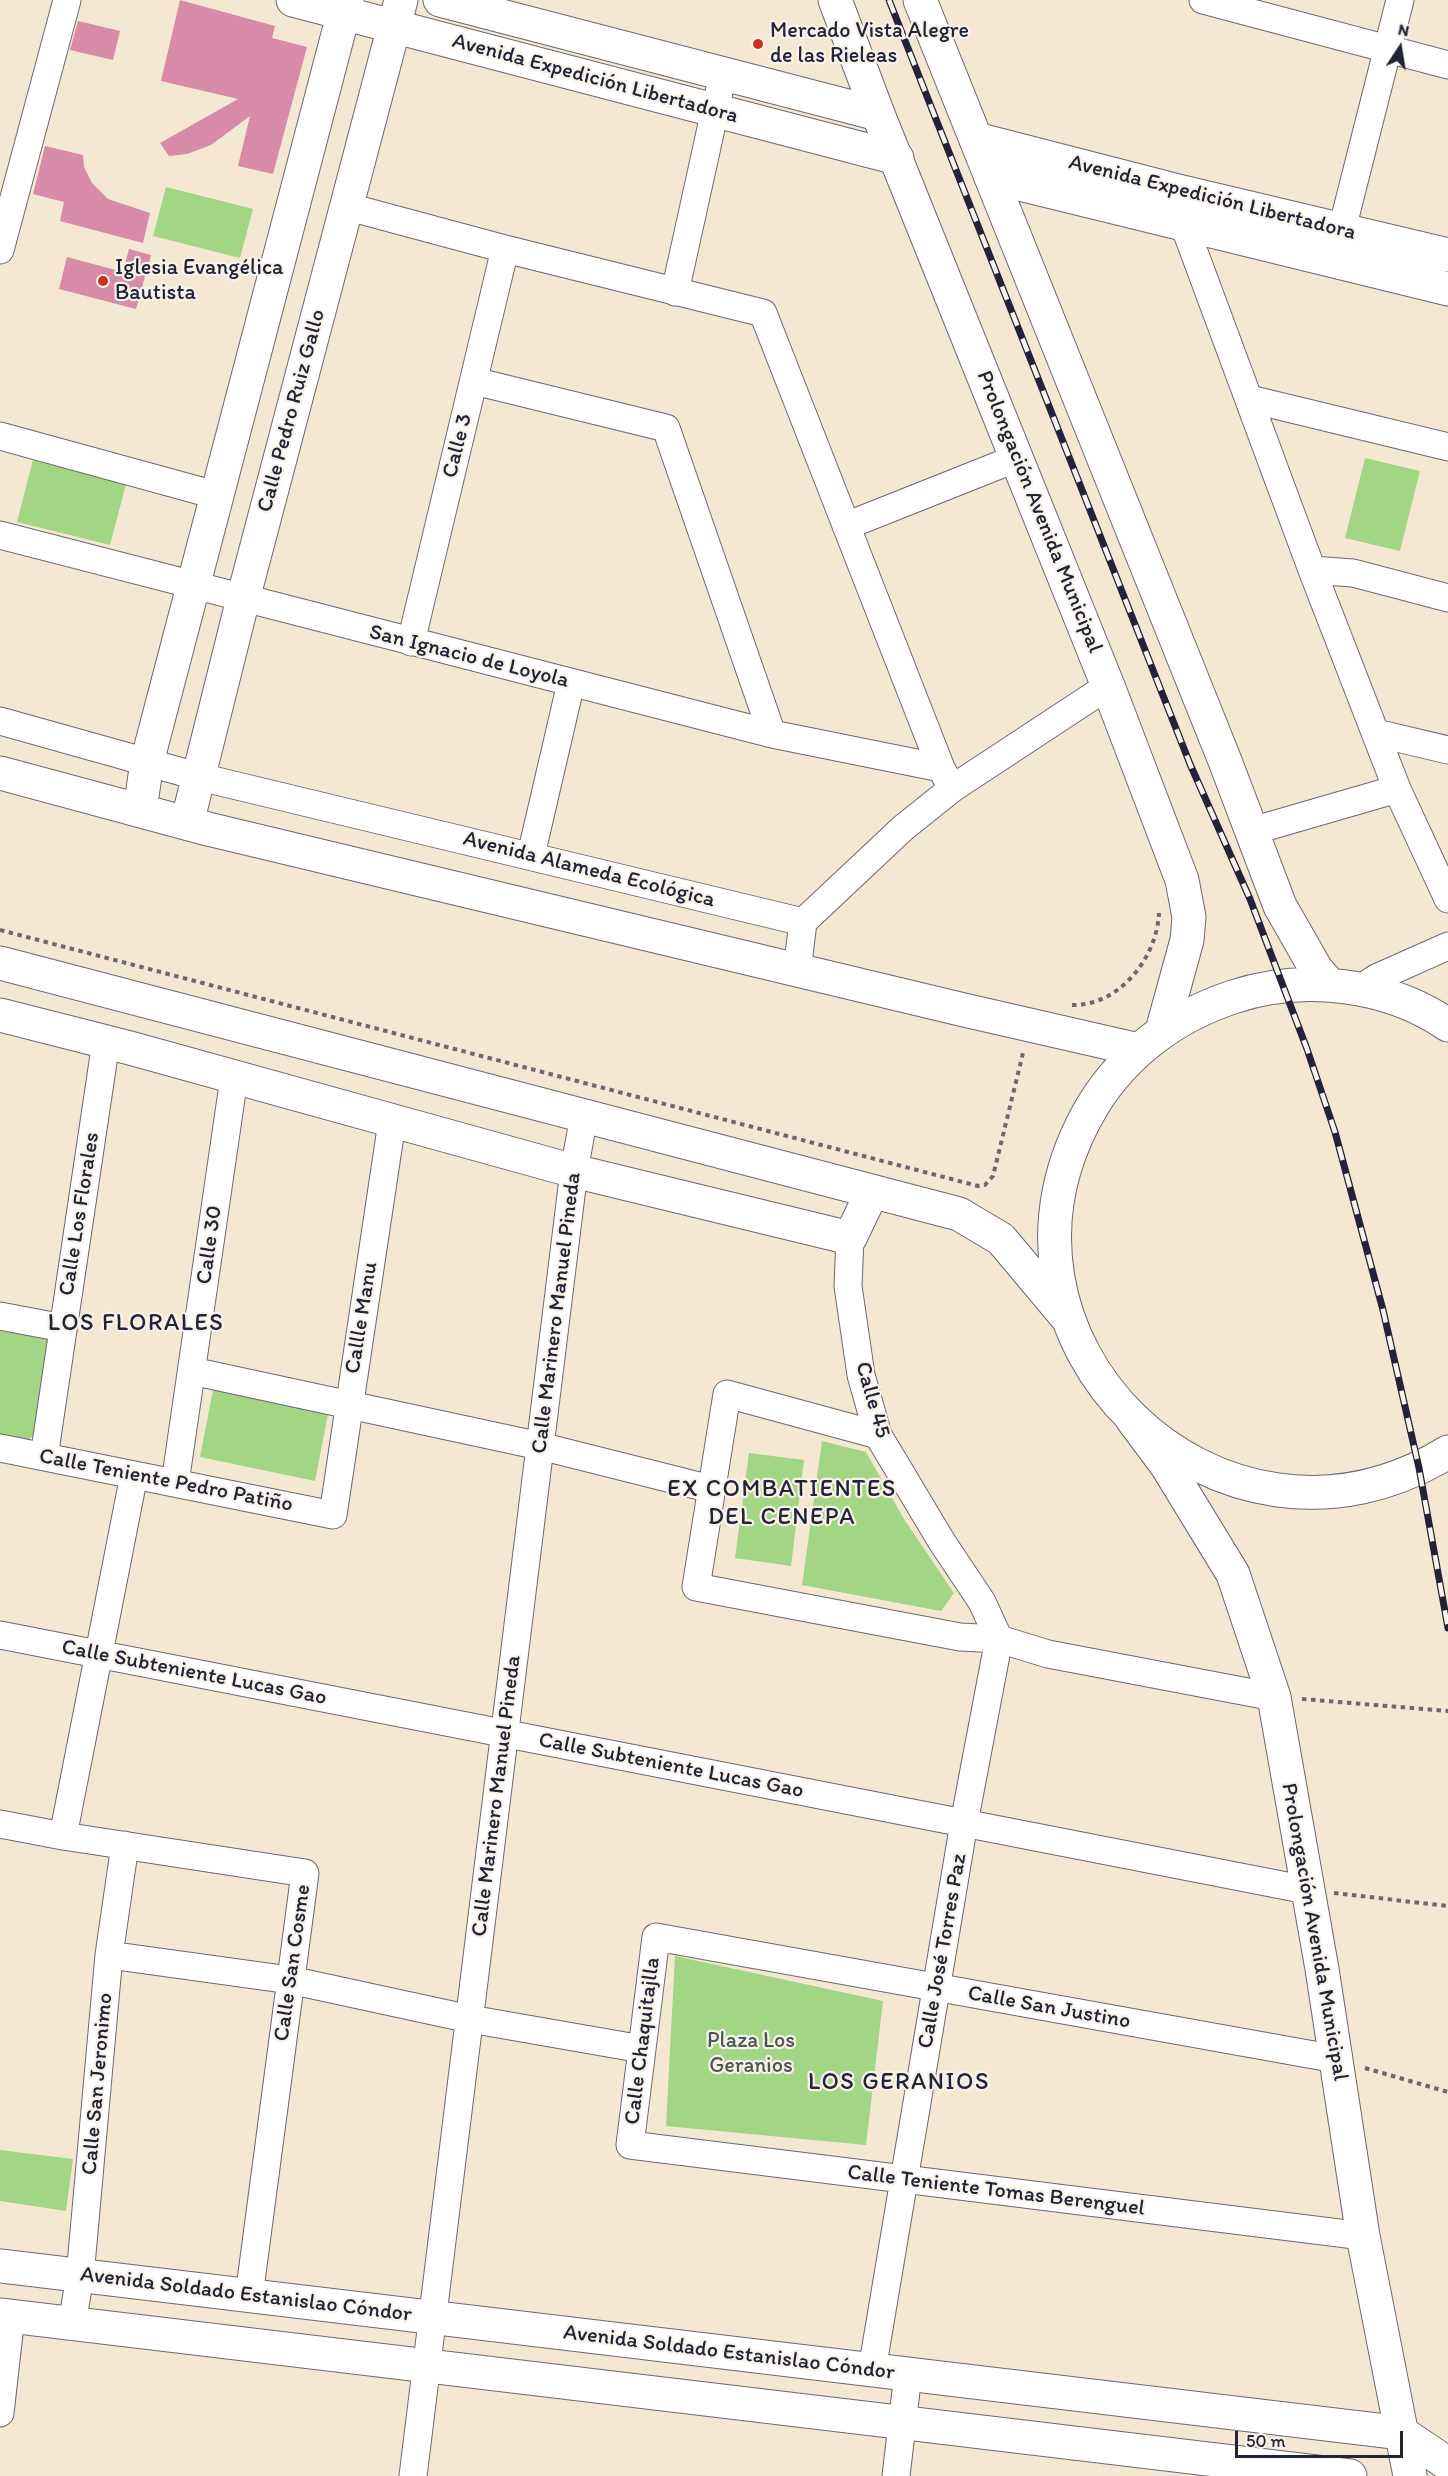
<!DOCTYPE html>
<html>
<head>
<meta charset="utf-8">
<style>
	body { margin:0 }
	#map { position:relative; width:1448px; height:2476px; overflow:hidden; background:#f4e8d2; font-family:Itim,sans-serif }
	canvas { display:block }
	.north { position:absolute; left:1370px; top:18px; width:60px; height:60px; -webkit-text-stroke:4px #f7f3e8; paint-order:stroke; rotate:12deg; font-size:16px; font-weight:700; line-height:24px; text-align:center; color:#22223b }
	.north::after { content:''; display:block; margin:auto; width:21px; height:27px; background:#22223b; clip-path:polygon(50% 0,100% 100%,50% 72%,0 100%) }
	.scale { position:absolute; left:1235px; top:2431px; width:168px; height:27px; box-sizing:border-box; border:3px solid #22223b; border-top:0; padding-left:8px; font-size:18px; line-height:21px; white-space:nowrap; color:#22223b; -webkit-text-stroke:4px #f7f3e8; paint-order:stroke }
</style>
</head>
<body>
<div id="map">
<canvas width="1448" height="2476"></canvas>
<div class="north">N</div>
<div class="scale">50 m</div>
</div>
<script>
const c = document.querySelector('canvas').getContext('2d');
c.lineJoin = 'round';
function fill(path, color) { c.fillStyle = color; c.fill(path, 'evenodd'); }
function trace(path, color, width, dash) { c.strokeStyle = color; c.lineWidth = width; c.lineCap = dash ? 'butt' : 'round'; c.setLineDash(dash || []); c.stroke(path); }
function label(font, color, halo, rows, align = 'center') {
  c.font = font + ' Itim,sans-serif'; c.lineWidth = 4.5; c.setLineDash([]); c.textBaseline = 'middle'; c.strokeStyle = halo; c.fillStyle = color; for (const [text, x, y, turn = 0] of rows) {
    c.save(); c.translate(x, y); c.rotate((+turn || 0) * Math.PI / 180); c.textAlign = isNaN(turn) ? turn : align; if (halo) c.strokeText(text, 0, 0); c.fillText(text, 0, 0); c.restore();
  }
}
const green = new Path2D(`
	M 166,187 L 253,209 L 240,258 L 153,236 Z
	M 1365,458 L 1420,471 L 1400,551 L 1345,538 Z
	M 33,460 L 126,484 L 110,545 L 17,522 Z
	M 0,1323 L 48,1333 L 38,1429 L 29,1440 L 0,1434 Z
	M 214,1385 L 329,1409 L 315,1481 L 200,1457 Z
	M 822,1441 L 866,1452 L 904,1519 L 954,1593 L 941,1611 L 802,1585 Z
	M 749,1453 L 804,1460 L 791,1566 L 735,1558 Z
	M 675,1956 L 883,2001 L 866,2145 L 666,2126 Z
	M 0,2150 L 73,2159 L 66,2211 L 0,2201 Z`);
const building = new Path2D(`
	M 180,0 L 275,26 L 272,38 L 307,47 L 273,174 L 238,166 L 250,116 L 211,145 L 187,154 L 169,156 L 160,143 L 238,99 L 161,81 Z
	M 78,21 L 120,31 L 113,60 L 70,50 Z
	M 45,146 L 83,155 L 84,167 L 92,183 L 108,199 L 150,213 L 143,243 L 60,221 L 64,202 L 33,194 Z
	M 129,249 L 151,255 L 136,309 L 59,289 L 67,257 L 123,272 Z`);
const path = new Path2D(`
	M 0,930 L 978,1186 L 985,1185 L 993,1176 L 1024,1049
	M 1072,1005 C 1120,1006 1157,957 1159,913
	M 1302,1699 L 1448,1711
	M 1334,1893 L 1448,1906
	M 1365,2068 L 1448,2092`);
const minor = new Path2D(`
	M 1203,0 L 1448,65
	M 345,206 L 505,249 L 763,313 L 941,768 L 947,779
	M 1184,225 L 1312,570 L 1397,789 L 1448,899
	M 1337,249 L 1400,0
	M 0,250 L 67,0
	M 675,292 L 723,74
	M 474,381 L 666,428 L 772,734
	M 1250,399 L 1448,447
	M 0,436 L 219,496
	M 846,526 L 1017,458
	M 0,535 L 772,734 L 941,768
	M 1312,570 L 1353,573 L 1448,598
	M 411,642 L 505,249
	M 0,721 L 200,777 L 803,922 L 903,828 L 953,788 L 1108,686
	M 1376,733 L 1448,750
	M 1252,831 L 1397,789
	M 531,855 L 571,683
	M 797,971 L 803,922
	M 1360,989 L 1376,978 L 1448,946
	M 850,1238 L 848,1286 L 861,1375 L 878,1435 L 942,1542 L 982,1602 L 999,1639
	M 0,1316 L 63,1328
	M 192,1371 L 540,1446 L 711,1489
	M 878,1435 L 727,1394 L 696,1587 L 960,1637 L 999,1639 L 1048,1654 L 1274,1697
	M 0,1448 L 333,1515 L 392,1122
	M 44,1457 L 106,1042
	M 175,1483 L 234,1078
	M 0,1635 L 1307,1890
	M 0,1824 L 63,1836 L 305,1873 L 249,2296
	M 63,1836 L 134,1475
	M 109,1955 L 290,1980 L 470,2019 L 642,2049
	M 1336,2059 L 656,1937 L 630,2145 L 1363,2236
	M 72,2324 L 80,2276 L 109,1955 L 125,1845
	M 872,2370 L 964,1823 L 999,1639
	M 0,2413 L 11,2316
	M 413,2476 L 574,1171 L 584,1116
	M 896,2476 L 908,2374`);
const tertiary = new Path2D(`
	M 293,0 L 897,158
	M 440,0 L 878,114
	M 976,139 L 1178,191 L 1448,255
	M 991,177 L 1448,289
	M 140,810 L 147,762 L 347,0
	M 187,823 L 243,599 L 401,0
	M 0,1015 L 130,1048 L 574,1171 L 850,1238 L 872,1192
	M 0,2266 L 1402,2433 L 1448,2464
	M 0,2315 L 1350,2476`);
const secondary = new Path2D(`
	M 835,0 L 878,114 L 1108,686 L 1182,880 L 1189,917 L 1187,940 L 1162,1031
	M 920,0 L 1225,761 L 1280,906 L 1316,969 L 1330,985
	M 0,773 L 208,829 L 964,1010 L 1139,1050
	M 0,963 L 959,1214 L 1001,1239 L 1069,1320
	M 1448,1025 C 1387,983 1302,974 1233,997 C 1175,1016 1125,1053 1093,1105 C 954,1337 1220,1593 1448,1452
	M 1132,1419 L 1167,1466 L 1233,1574 L 1274,1697 L 1322,1969 L 1363,2236 L 1410,2476`);
const rail = new Path2D(`
	M 889,0 L 1190,764 L 1250,899 L 1307,1049 L 1335,1132 L 1383,1310 L 1419,1468 L 1448,1628`);
const markers = [
	[758,44,6,"#c8321e"],
	[103,281,6,"#c8321e"]
];
const poiNames = [
	["Mercado Vista Alegre",770,31],
	["de las Rieleas",770,56],
	["Iglesia Evangélica",115,268],
	["Bautista",115,293]
];
const streetNames = [
	["Avenida Expedición Libertadora",595,79,15],
	["Avenida Expedición Libertadora",1212,198,14],
	["Calle Pedro Ruiz Gallo",292,411,-75],
	["Calle 3",458,446,-76],
	["Prolongación Avenida Municipal",1039,512,68],
	["San Ignacio de Loyola",469,657,14],
	["Avenida Alameda Ecológica",589,870,14],
	["Calle Los Florales",80,1214,-81],
	["Calle 30",210,1245,-82],
	["Calle Marinero Manuel Pineda",557,1313,-83],
	["Callle Manu",362,1318,-81],
	["Calle 45",872,1400,74],
	["Calle Teniente Pedro Patiño",166,1481,11],
	["Calle Subteniente Lucas Gao",194,1673,11],
	["Calle Subteniente Lucas Gao",671,1766,11],
	["Calle Marinero Manuel Pineda",497,1796,-83],
	["Prolongación Avenida Municipal",1314,1932,80],
	["Calle José Torres Paz",943,1951,-80],
	["Calle San Cosme",293,1963,-82],
	["Calle San Justino",1049,2008,10],
	["Calle Chaquitajlla",643,2041,-83],
	["Calle San Jeronimo",98,2084,-85],
	["Calle Teniente Tomas Berenguel",996,2191,7],
	["Avenida Soldado Estanislao Cóndor",246,2295,7],
	["Avenida Soldado Estanislao Cóndor",729,2353,7]
];
const parkNames = [
	["Plaza Los",751,2041],
	["Geranios",751,2066]
];
const neighbourhoodNames = [
	["LOS FLORALES",136,1324],
	["EX COMBATIENTES",782,1490],
	["DEL CENEPA",782,1518],
	["LOS GERANIOS",899,2083]
];
fill(green, '#a2d584');
fill(building, '#d88aa9');
trace(minor, '#6c6770', 29);
trace(tertiary, '#6c6770', 35);
trace(secondary, '#6c6770', 35);
trace(path, '#6c6770', 4, [4.5, 4.5]);
trace(minor, '#fff', 27);
trace(tertiary, '#fff', 33);
trace(secondary, '#fff', 33);
trace(rail, '#22223b', 7);
trace(rail, '#f7f3e8', 4.5, [14]);
for (const [x, y, r, color] of markers) { const dot = new Path2D(); dot.arc(x, y, r, 0, 2 * Math.PI); c.fillStyle = color; c.fill(dot); trace(dot, '#f7f3e8', 2); }
label('22px', '#22223b', '#f7f3e8', poiNames, 'left');
label('22px', '#22223b', '#f7f3e8', streetNames);
label('22px', '#485851', '#f7f3e8', parkNames);
c.letterSpacing = '1.5px';
label('24px', '#22223b', '#f7f3e8', neighbourhoodNames);
c.letterSpacing = '0px';
</script>
</body>
</html>
